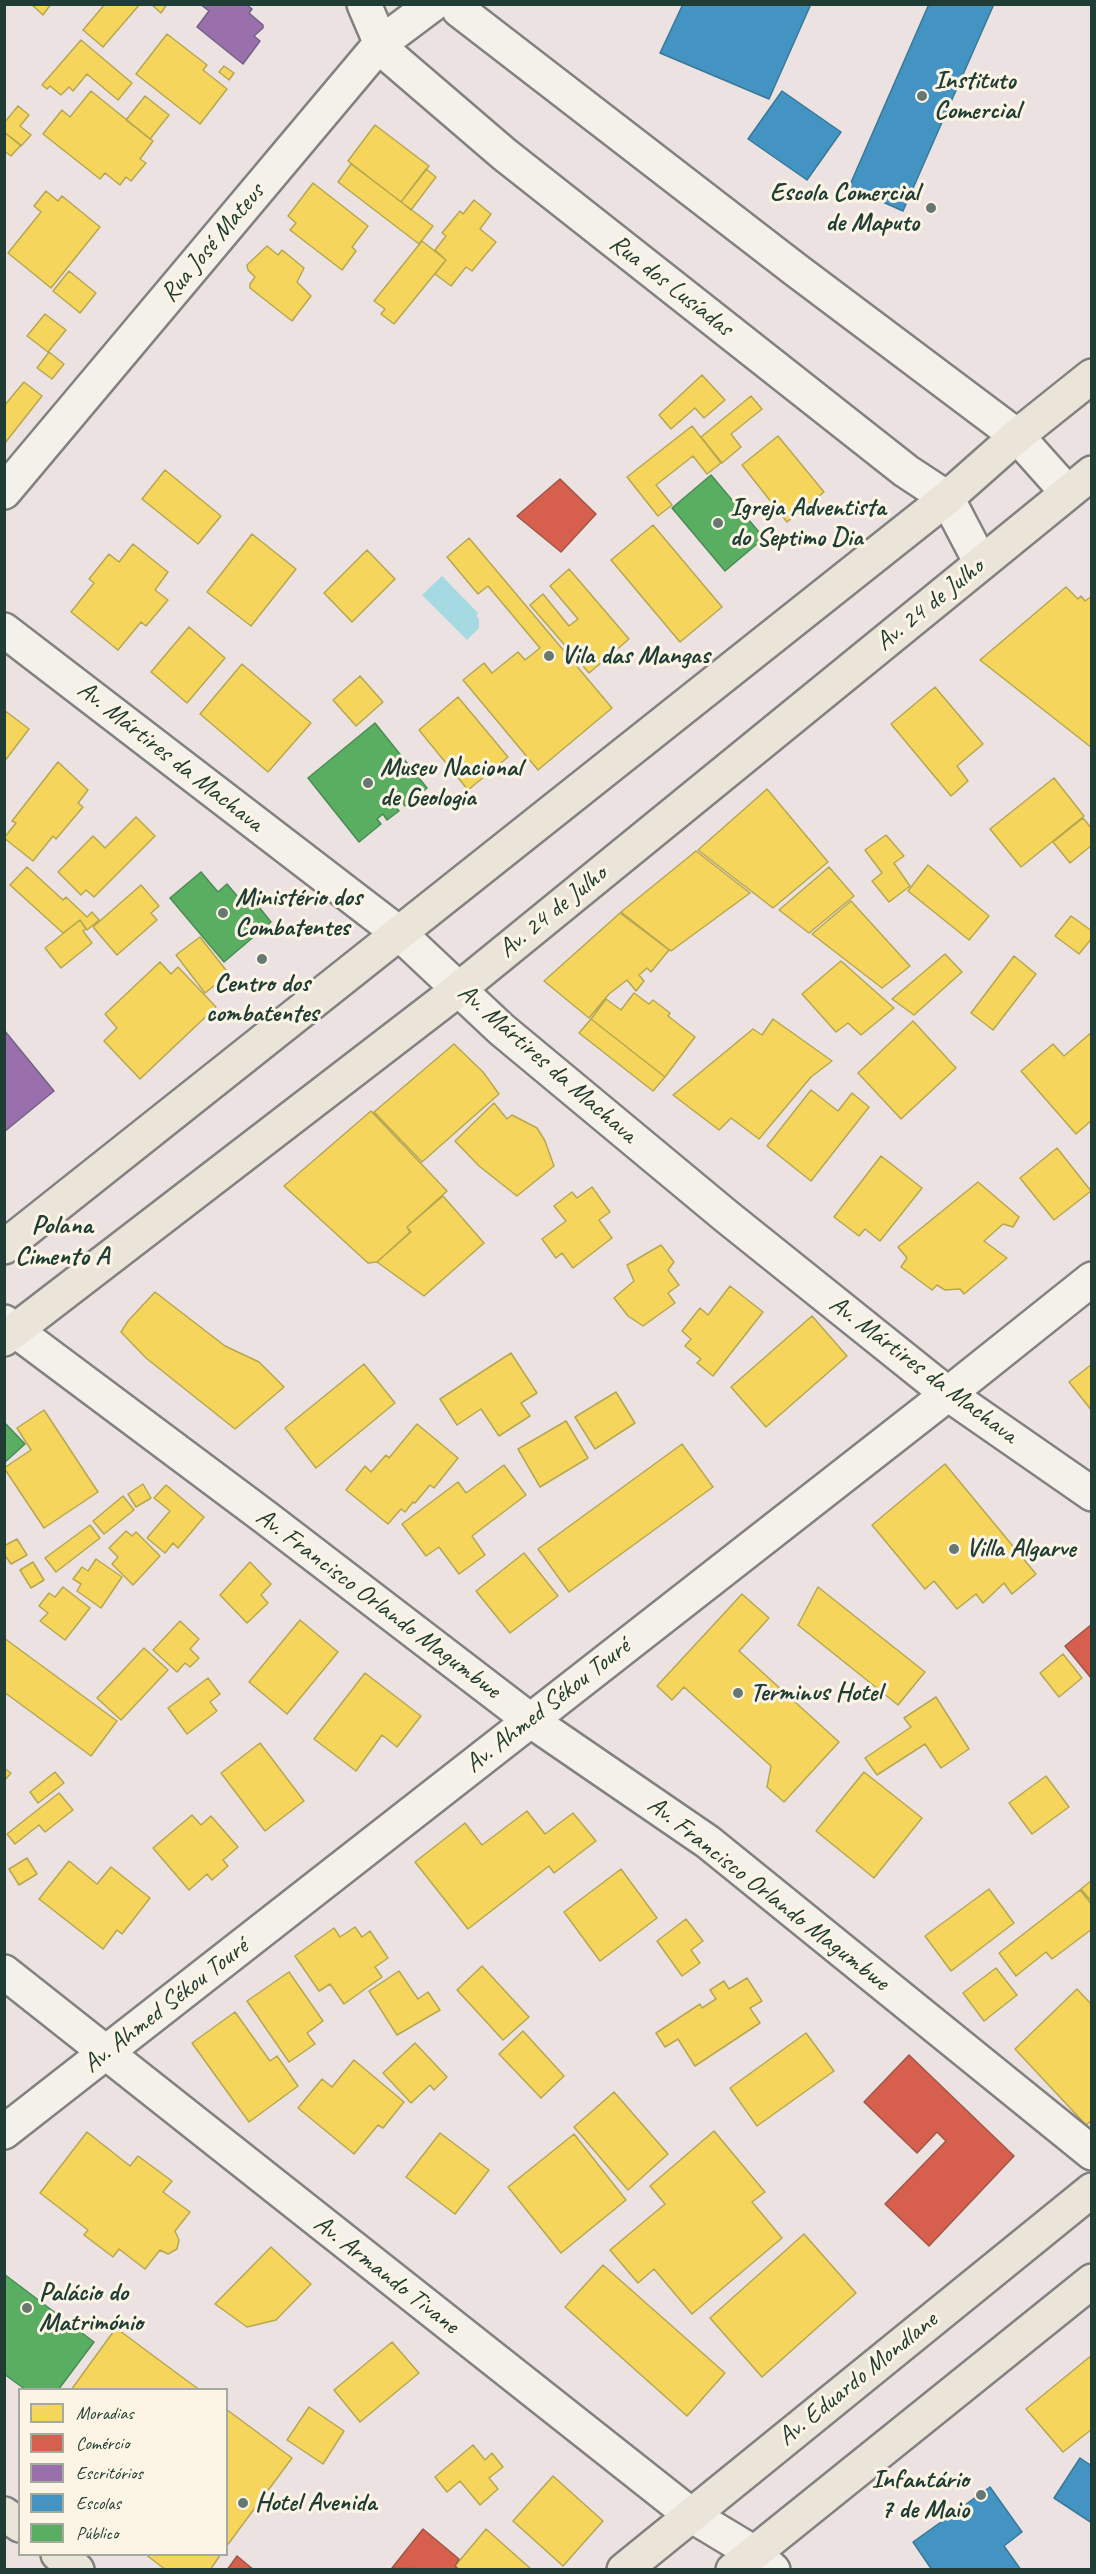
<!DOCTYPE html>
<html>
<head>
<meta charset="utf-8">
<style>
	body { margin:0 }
	#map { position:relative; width:1096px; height:2574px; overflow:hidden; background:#ece2e2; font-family:Caveat,sans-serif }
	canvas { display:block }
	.frame { position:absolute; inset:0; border:6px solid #1f3d34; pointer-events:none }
	.legend { position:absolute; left:18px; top:2388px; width:210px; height:168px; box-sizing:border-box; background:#fcf5e5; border:2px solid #a4ab9e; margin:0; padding:8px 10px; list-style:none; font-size:18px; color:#1f3d34 }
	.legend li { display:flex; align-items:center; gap:12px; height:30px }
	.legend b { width:30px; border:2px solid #a4ab9e }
</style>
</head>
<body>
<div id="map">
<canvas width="1096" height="2574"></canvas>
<div class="frame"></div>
<ul class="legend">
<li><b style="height:16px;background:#f6d55c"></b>Moradias</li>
<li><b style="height:16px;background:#d6604d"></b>Comércio</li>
<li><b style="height:16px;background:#9970ab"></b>Escritórios</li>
<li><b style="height:16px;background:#4393c3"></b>Escolas</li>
<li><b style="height:16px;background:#5aae61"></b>Público</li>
</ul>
</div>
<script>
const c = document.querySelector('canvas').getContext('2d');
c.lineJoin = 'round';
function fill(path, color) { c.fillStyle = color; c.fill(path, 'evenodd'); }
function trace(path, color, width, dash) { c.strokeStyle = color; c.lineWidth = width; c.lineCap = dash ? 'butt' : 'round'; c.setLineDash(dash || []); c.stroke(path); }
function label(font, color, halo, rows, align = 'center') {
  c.font = font + ' Caveat,sans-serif'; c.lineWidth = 6; c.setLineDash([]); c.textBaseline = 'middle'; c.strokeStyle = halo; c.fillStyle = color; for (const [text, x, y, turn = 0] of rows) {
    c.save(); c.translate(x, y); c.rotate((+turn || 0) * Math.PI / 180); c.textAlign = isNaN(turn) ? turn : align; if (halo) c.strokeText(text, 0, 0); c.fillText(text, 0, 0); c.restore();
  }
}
const water = new Path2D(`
	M 442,576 L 478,613 L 476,616 L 479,619 L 479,628 L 467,640 L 422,595 Z`);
const homes = new Path2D(`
	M 31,4 L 51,4 L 43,15 Z
	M 105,4 L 140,4 L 103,47 L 83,30 Z
	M 151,4 L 167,4 L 161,13 Z
	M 167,34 L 207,65 L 203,70 L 227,89 L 200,124 L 136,74 Z
	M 81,40 L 132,83 L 118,100 L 87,74 L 73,91 L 69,87 L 61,95 L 50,86 L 47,89 L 42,85 Z
	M 224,66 L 234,73 L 229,80 L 219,72 Z
	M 91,91 L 153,141 L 140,159 L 146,163 L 131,181 L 126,177 L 120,185 L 105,173 L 100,179 L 43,134 L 62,110 L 70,117 Z
	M 145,96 L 169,115 L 150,139 L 126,120 Z
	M 18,106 L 29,115 L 20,126 L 31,135 L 21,146 L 4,132 L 4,123 Z
	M 375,125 L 429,166 L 401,202 L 348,161 Z
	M 4,132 L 21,145 L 11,156 L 4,151 Z
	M 351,164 L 433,226 L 419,244 L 338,182 Z
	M 426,169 L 436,177 L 411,210 L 401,202 Z
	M 313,183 L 368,226 L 352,247 L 356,251 L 342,270 L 290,230 L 296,223 L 288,216 Z
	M 46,191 L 58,201 L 62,196 L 100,227 L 51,288 L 8,253 L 41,212 L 34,206 Z
	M 474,200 L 491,214 L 480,229 L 496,242 L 472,271 L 466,267 L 451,286 L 435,274 L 446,260 L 435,250 L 446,236 L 442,233 L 460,211 L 463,214 Z
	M 422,241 L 446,260 L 394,324 L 381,314 L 385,309 L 374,301 Z
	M 267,246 L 278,255 L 282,250 L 304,268 L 297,282 L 311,296 L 292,321 L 250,288 L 250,284 L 255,277 L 248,270 L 247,265 Z
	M 69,271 L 96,293 L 80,313 L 53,291 Z
	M 45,314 L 66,330 L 48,352 L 27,336 Z
	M 49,352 L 64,364 L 52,379 L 37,368 Z
	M 702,375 L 725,400 L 704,418 L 695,408 L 671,429 L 659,415 Z
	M 24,382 L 42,396 L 5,443 L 4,406 Z
	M 751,396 L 762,409 L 731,434 L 741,447 L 722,463 L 701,437 Z
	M 692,426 L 721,463 L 707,474 L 693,456 L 656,485 L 672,505 L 658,516 L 627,477 Z
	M 778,436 L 824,492 L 787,522 L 742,465 Z
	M 165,470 L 221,516 L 198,544 L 142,499 Z
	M 653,525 L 722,607 L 680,642 L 611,560 Z
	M 252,534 L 296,569 L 251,626 L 207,592 Z
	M 469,538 L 612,708 L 538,770 L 463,680 L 484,663 L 492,673 L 518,652 L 525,660 L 540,648 L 488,586 L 478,594 L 447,557 Z
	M 133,544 L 168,572 L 155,590 L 168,600 L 146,626 L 141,622 L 118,650 L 71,612 L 94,583 L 89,579 L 109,554 L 119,562 Z
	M 367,550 L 395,579 L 352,622 L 324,593 Z
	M 569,569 L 629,639 L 589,673 L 530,605 L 543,594 L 569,626 L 578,619 L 550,586 Z
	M 1066,587 L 1078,599 L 1081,596 L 1085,601 L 1092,596 L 1092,748 L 980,660 Z
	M 189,627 L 225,658 L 187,703 L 151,672 Z
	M 242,664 L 311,723 L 268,772 L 200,714 Z
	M 360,676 L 383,702 L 356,726 L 333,700 Z
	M 935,687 L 983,744 L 957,766 L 968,781 L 951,796 L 891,724 Z
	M 458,697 L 508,757 L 468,790 L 419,730 Z
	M 4,710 L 29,729 L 4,762 Z
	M 58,762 L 88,790 L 78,803 L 83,807 L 56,839 L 53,836 L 33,861 L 4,838 L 16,823 L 12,821 Z
	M 1054,778 L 1084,816 L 1021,867 L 990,829 Z
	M 767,789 L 828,862 L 773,908 L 698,850 Z
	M 136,817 L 155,836 L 94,897 L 86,890 L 81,895 L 58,872 L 93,836 L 105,848 Z
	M 1083,818 L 1092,829 L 1092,845 L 1070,863 L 1053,842 Z
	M 886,835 L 904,856 L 894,863 L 910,886 L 889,902 L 872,881 L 882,873 L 865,850 Z
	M 696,851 L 750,893 L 671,951 L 621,912 Z
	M 928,865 L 989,916 L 969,940 L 908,891 Z
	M 27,867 L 63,900 L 66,897 L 87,917 L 92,912 L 99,920 L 87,930 L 80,920 L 63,933 L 10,885 Z
	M 829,867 L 854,896 L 809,933 L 779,910 Z
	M 141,885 L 159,906 L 151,913 L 157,920 L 117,955 L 93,927 Z
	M 851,901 L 910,966 L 882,988 L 812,934 Z
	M 620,913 L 669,950 L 651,972 L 647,968 L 639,975 L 644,981 L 636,991 L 627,980 L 609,994 L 589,1018 L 544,981 Z
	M 1071,916 L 1092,931 L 1092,938 L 1079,954 L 1055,936 Z
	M 80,920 L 86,929 L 83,931 L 92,943 L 61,968 L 45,948 Z
	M 200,937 L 229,974 L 205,993 L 176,955 Z
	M 945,954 L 962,972 L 914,1015 L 892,999 Z
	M 1014,956 L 1036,974 L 993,1030 L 971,1013 Z
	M 841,961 L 894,1008 L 861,1035 L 848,1023 L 836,1032 L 802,994 Z
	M 160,962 L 171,974 L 178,967 L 216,1007 L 140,1079 L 104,1041 L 117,1028 L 105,1014 Z
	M 634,993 L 649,1004 L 653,1000 L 670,1013 L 668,1016 L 695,1037 L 665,1077 L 591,1019 L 606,999 L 621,1010 Z
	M 591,1019 L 665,1077 L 653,1091 L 579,1033 Z
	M 773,1019 L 832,1061 L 811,1077 L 759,1139 L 731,1118 L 719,1130 L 673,1095 L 753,1029 L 762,1035 Z
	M 913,1021 L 956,1068 L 901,1119 L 858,1073 Z
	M 1092,1032 L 1092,1120 L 1076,1134 L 1021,1071 L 1053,1044 L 1064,1056 Z
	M 454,1044 L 483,1072 L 499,1094 L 422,1162 L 374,1112 Z
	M 811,1090 L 838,1111 L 852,1093 L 869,1107 L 811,1181 L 767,1146 Z
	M 494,1103 L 507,1119 L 512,1115 L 537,1128 L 545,1141 L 554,1166 L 517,1196 L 479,1166 L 455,1141 Z
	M 371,1111 L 447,1191 L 407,1227 L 410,1232 L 377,1262 L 368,1263 L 284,1186 Z
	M 1057,1148 L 1091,1191 L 1054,1220 L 1020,1178 Z
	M 881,1156 L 922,1188 L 880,1241 L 865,1229 L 859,1236 L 834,1217 Z
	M 978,1182 L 1019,1217 L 1013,1227 L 1003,1224 L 984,1241 L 1007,1258 L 964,1294 L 960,1289 L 945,1290 L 937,1285 L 932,1290 L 901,1267 L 907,1258 L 898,1247 Z
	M 592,1187 L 610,1212 L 599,1220 L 612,1238 L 573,1268 L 562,1253 L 556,1258 L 542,1239 L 566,1221 L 554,1206 L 572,1192 L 577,1198 Z
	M 443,1196 L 484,1243 L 424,1296 L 377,1262 L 411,1232 L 407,1227 Z
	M 661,1245 L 674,1262 L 668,1270 L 679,1285 L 668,1293 L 675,1303 L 643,1326 L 628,1316 L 614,1298 L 634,1281 L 627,1265 Z
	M 730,1286 L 763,1312 L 713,1376 L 697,1363 L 701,1359 L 685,1346 L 691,1339 L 682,1331 L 700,1308 L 708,1315 Z
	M 155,1292 L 225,1346 L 259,1362 L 284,1387 L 235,1429 L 146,1358 L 121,1332 L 128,1321 Z
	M 812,1316 L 847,1356 L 766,1427 L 731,1387 Z
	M 511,1353 L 537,1393 L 521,1403 L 530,1416 L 499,1436 L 481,1409 L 457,1425 L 440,1399 Z
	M 364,1364 L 395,1403 L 316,1468 L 285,1428 Z
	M 1092,1364 L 1092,1411 L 1069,1382 Z
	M 616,1392 L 635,1423 L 595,1449 L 575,1417 Z
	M 44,1410 L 98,1492 L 44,1528 L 4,1468 L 31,1450 L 17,1428 Z
	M 566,1421 L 588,1458 L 540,1487 L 518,1449 Z
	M 417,1424 L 458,1458 L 434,1488 L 430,1485 L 415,1503 L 413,1502 L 405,1512 L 401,1509 L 388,1524 L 346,1490 L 365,1466 L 371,1472 L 386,1455 L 389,1458 Z
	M 682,1444 L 713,1487 L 569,1592 L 538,1549 Z
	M 945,1464 L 1036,1574 L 1012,1594 L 1004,1583 L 983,1603 L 976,1594 L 957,1609 L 934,1581 L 925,1589 L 872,1525 Z
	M 504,1465 L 526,1495 L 472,1536 L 485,1555 L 459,1574 L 439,1547 L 426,1556 L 402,1524 L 458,1482 L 466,1493 Z
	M 143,1484 L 151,1498 L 136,1507 L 128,1494 Z
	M 166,1485 L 204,1517 L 178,1548 L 173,1543 L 165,1553 L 147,1538 L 170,1511 L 154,1498 Z
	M 123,1496 L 134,1510 L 104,1534 L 93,1521 Z
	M 90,1525 L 100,1538 L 56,1572 L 45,1558 Z
	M 126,1531 L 132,1536 L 136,1532 L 160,1556 L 133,1585 L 112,1564 L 118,1557 L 109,1548 Z
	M 17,1539 L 27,1555 L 11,1564 L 4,1554 L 4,1546 Z
	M 524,1553 L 558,1596 L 510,1633 L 476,1591 Z
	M 96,1559 L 122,1577 L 101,1608 L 77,1591 L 81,1584 L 73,1579 L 82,1567 L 88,1571 Z
	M 33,1562 L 44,1580 L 31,1588 L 20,1570 Z
	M 250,1562 L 271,1584 L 261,1595 L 268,1603 L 247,1623 L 220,1595 Z
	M 63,1587 L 90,1608 L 65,1640 L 40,1621 L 48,1613 L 39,1606 L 49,1593 L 55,1597 Z
	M 818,1587 L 925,1672 L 898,1705 L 798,1625 Z
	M 742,1594 L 769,1618 L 739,1651 L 839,1742 L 784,1802 L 767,1787 L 771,1766 L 684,1687 L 672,1700 L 657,1686 Z
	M 300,1620 L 338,1652 L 287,1714 L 249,1682 Z
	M 180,1621 L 199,1639 L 190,1649 L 199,1658 L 190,1667 L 185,1663 L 177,1672 L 153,1650 Z
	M 4,1638 L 117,1721 L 91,1756 L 4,1692 Z
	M 144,1648 L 168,1670 L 121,1720 L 97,1698 Z
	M 1063,1654 L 1082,1678 L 1059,1697 L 1040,1673 Z
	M 365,1673 L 421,1716 L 397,1747 L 382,1735 L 356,1771 L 314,1739 Z
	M 208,1678 L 220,1694 L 210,1702 L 217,1711 L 187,1734 L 168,1708 Z
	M 936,1697 L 969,1749 L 941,1768 L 925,1744 L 877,1775 L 865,1758 L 911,1727 L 904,1718 Z
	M 260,1743 L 304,1801 L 265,1831 L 221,1773 Z
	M 4,1768 L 11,1773 L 4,1781 Z
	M 55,1772 L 64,1783 L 38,1803 L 30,1792 Z
	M 864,1772 L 922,1818 L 874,1878 L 816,1831 Z
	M 1046,1776 L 1069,1807 L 1032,1834 L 1009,1803 Z
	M 59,1793 L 73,1810 L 45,1832 L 39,1825 L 15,1844 L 7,1834 Z
	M 527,1811 L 545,1834 L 573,1813 L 596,1841 L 554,1873 L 549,1866 L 468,1929 L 415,1862 L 465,1823 L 482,1845 Z
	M 192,1815 L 201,1825 L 211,1816 L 238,1847 L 223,1860 L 228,1866 L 212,1880 L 207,1874 L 189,1890 L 153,1848 Z
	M 27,1858 L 37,1874 L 19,1885 L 9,1869 Z
	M 69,1861 L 97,1884 L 111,1867 L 150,1898 L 122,1934 L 117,1930 L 103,1949 L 39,1899 Z
	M 621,1869 L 657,1918 L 600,1961 L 564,1912 Z
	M 1092,1880 L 1092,1902 L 1081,1889 Z
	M 989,1889 L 1014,1923 L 951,1971 L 925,1936 Z
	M 1080,1890 L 1092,1905 L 1092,1929 L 1052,1959 L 1046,1952 L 1016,1976 L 999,1953 Z
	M 686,1919 L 703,1941 L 691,1950 L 700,1963 L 682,1976 L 657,1941 Z
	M 355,1927 L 362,1937 L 370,1931 L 388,1958 L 375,1967 L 382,1977 L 344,2004 L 330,1984 L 319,1991 L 295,1956 L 334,1928 L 340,1937 Z
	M 482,1966 L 529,2017 L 503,2040 L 457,1990 Z
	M 996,1968 L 1017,1995 L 984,2021 L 963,1993 Z
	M 399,1971 L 418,1999 L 428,1992 L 440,2010 L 397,2035 L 369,1991 Z
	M 289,1972 L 323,2021 L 307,2033 L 315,2044 L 289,2062 L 247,2001 Z
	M 747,1978 L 762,2001 L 750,2008 L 760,2023 L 695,2066 L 678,2039 L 665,2047 L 656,2033 L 700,2004 L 702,2008 L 716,1999 L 710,1990 L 724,1981 L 729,1989 Z
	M 1077,1989 L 1092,2005 L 1092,2120 L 1086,2125 L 1015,2049 Z
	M 235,2012 L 270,2061 L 277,2056 L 298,2086 L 249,2122 L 192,2043 Z
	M 523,2031 L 564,2076 L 541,2098 L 499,2054 Z
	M 806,2033 L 834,2071 L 757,2126 L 730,2088 Z
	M 415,2043 L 447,2077 L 434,2090 L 430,2085 L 411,2103 L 383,2073 Z
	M 354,2060 L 404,2102 L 383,2128 L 378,2125 L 354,2154 L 298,2108 L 322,2079 L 332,2087 Z
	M 614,2092 L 668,2154 L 628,2190 L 574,2127 Z
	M 714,2131 L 765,2192 L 752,2202 L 782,2238 L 692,2314 L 654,2269 L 638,2283 L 610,2250 L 665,2204 L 650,2186 Z
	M 87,2132 L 130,2166 L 138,2156 L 172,2181 L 163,2192 L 190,2212 L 175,2231 L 179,2240 L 177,2249 L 168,2254 L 160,2250 L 145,2269 L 119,2249 L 113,2257 L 84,2235 L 88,2230 L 40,2193 Z
	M 440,2133 L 489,2170 L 455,2214 L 406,2177 Z
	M 574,2134 L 626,2200 L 561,2253 L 508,2187 Z
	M 804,2234 L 856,2293 L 762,2377 L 710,2318 Z
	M 271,2247 L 311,2284 L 276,2320 L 247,2327 L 215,2304 Z
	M 603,2265 L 725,2373 L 687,2416 L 565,2307 Z
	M 116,2328 L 186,2380 L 200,2390 L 71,2390 Z
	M 392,2342 L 419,2373 L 360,2422 L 334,2390 Z
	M 1092,2355 L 1092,2429 L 1063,2452 L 1026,2409 Z
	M 309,2407 L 344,2431 L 323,2464 L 287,2440 Z
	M 226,2409 L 292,2458 L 226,2547 Z
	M 473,2445 L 485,2460 L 492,2453 L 503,2467 L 489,2478 L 498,2489 L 480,2505 L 460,2481 L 447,2492 L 435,2477 Z
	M 553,2476 L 603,2521 L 563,2566 L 513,2521 Z
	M 486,2529 L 531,2569 L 531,2570 L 459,2570 L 455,2566 Z
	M 145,2554 L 221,2554 L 210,2570 L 166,2570 Z`);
const shops = new Path2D(`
	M 560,479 L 596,514 L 561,552 L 517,516 Z
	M 1092,1624 L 1092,1677 L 1091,1678 L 1065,1646 Z
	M 909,2055 L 1014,2156 L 929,2246 L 885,2204 L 946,2141 L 937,2132 L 917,2153 L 864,2102 Z
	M 423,2529 L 459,2559 L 455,2566 L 459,2570 L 392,2568 Z
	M 237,2556 L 254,2570 L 227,2570 Z`);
const offices = new Path2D(`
	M 200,4 L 246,4 L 252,9 L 249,13 L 263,25 L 263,28 L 254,36 L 260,41 L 243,64 L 197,27 L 209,11 Z
	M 4,1030 L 54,1091 L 4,1132 Z`);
const schools = new Path2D(`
	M 683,4 L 811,4 L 769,99 L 660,53 Z
	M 929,4 L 994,4 L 903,211 L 849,187 Z
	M 782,91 L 841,132 L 807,180 L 748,139 Z
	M 1080,2458 L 1092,2466 L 1092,2523 L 1054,2498 Z
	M 990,2487 L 1022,2532 L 1004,2546 L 1021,2570 L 932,2570 L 913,2542 Z`);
const public = new Path2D(`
	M 711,475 L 764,538 L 725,571 L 672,508 Z
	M 375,723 L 427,788 L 405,806 L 400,800 L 394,805 L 399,811 L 387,820 L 383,814 L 377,819 L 381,824 L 359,842 L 308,778 Z
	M 201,872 L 218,892 L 227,884 L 243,903 L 251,897 L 271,922 L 224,962 L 170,898 Z
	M 4,1422 L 25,1444 L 4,1463 Z
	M 4,2274 L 94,2342 L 58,2390 L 26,2390 L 4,2374 Z`);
const minor = new Path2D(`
	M 364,4 L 384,51 L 504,154 L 906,471 L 947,498 L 981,563
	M 457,4 L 459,10 L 796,270 L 1017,436 L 1067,492
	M 4,492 L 381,43 L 433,4
	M 4,630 L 400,934 L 501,1029 L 726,1216 L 948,1394 L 1092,1494
	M 4,1322 L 265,1517 L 530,1720 L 708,1842 L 1092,2153
	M 4,1972 L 691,2515 L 754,2553 L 773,2570
	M 4,2132 L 948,1394 L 1092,1279`);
const primary = new Path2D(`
	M 4,1247 L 947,498 L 1017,436 L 1092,376
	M 4,1339 L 459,989 L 1092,473
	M 4,2514 L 20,2525
	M 58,2554 L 77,2570
	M 624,2570 L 1092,2190
	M 733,2570 L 1092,2281`);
const markers = [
	[922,96,6,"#677771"],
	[931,208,6,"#677771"],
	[718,523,6,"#677771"],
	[549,656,6,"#677771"],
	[368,783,6,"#677771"],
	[223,913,6,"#677771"],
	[262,959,6,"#677771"],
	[954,1549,6,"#677771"],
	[738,1693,6,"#677771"],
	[27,2308,6,"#677771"],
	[981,2495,6,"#677771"],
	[243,2503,6,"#677771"]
];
const poiNames = [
	["Instituto",934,81],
	["Comercial",934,111],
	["Escola Comercial",919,193,"right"],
	["de Maputo",919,223,"right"],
	["Igreja Adventista",730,508],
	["do Septimo Dia",730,538],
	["Vila das Mangas",561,656],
	["Museu Nacional",380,768],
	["de Geologia",380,798],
	["Ministério dos",235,898],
	["Combatentes",235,928],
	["Centro dos",262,984,"center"],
	["combatentes",262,1014,"center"],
	["Villa Algarve",966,1549],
	["Terminus Hotel",750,1693],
	["Palácio do",39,2293],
	["Matrimónio",39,2323],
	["Infantário",969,2480,"right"],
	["7 de Maio",969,2510,"right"],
	["Hotel Avenida",255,2503]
];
const streetNames = [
	["Rua José Mateus",213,243,-50],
	["Rua dos Lusíadas",671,286,38],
	["Av. 24 de Julho",930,605,-39],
	["Av. Mártires da Machava",170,757,38],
	["Av. 24 de Julho",553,912,-39],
	["Av. Mártires da Machava",547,1064,41],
	["Av. Mártires da Machava",923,1370,37],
	["Av. Francisco Orlando Magumbwe",378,1604,37],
	["Av. Ahmed Sékou Touré",548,1706,-38],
	["Av. Francisco Orlando Magumbwe",768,1894,38],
	["Av. Ahmed Sékou Touré",166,2006,-38],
	["Av. Armando Tivane",386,2275,38],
	["Av. Eduardo Mondlane",858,2379,-39]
];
const neighbourhoodNames = [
	["Polana",62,1226],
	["Cimento A",62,1257]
];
fill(water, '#a5dae3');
fill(homes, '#f6d55c');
trace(homes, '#b6a750', 1.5);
fill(shops, '#d6604d');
trace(shops, '#9f5646', 1.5);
fill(offices, '#9970ab');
trace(offices, '#746187', 1.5);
fill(schools, '#4393c3');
trace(schools, '#387998', 1.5);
fill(public, '#5aae61');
trace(public, '#488c54', 1.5);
trace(minor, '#818280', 38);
trace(primary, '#818280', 38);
trace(minor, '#f4f0ea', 33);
trace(primary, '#ebe4d9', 33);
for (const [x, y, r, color] of markers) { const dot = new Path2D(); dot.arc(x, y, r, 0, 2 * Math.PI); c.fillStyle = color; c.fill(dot); trace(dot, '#fcf5e5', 2); }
label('bold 26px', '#1f3d34', '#fcf5e5', poiNames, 'left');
label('26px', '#1f3d34', '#fcf5e5', streetNames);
label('bold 27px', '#1f3d34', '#fcf5e5', neighbourhoodNames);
</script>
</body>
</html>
